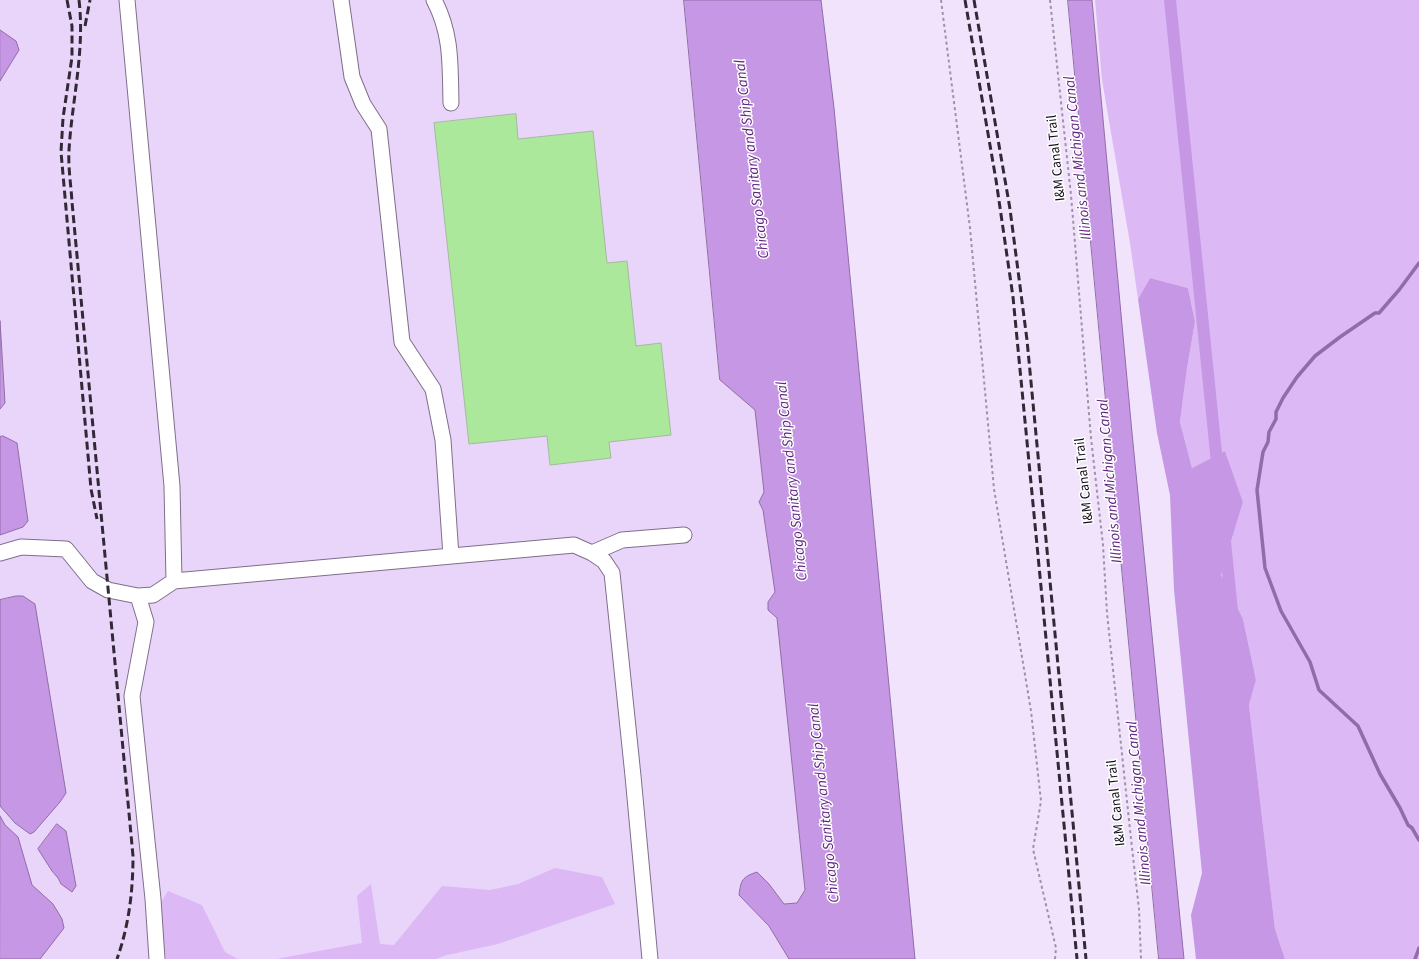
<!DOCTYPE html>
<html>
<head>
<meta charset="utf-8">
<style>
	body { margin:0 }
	canvas { display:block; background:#f1e3fb }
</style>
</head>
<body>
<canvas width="1419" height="959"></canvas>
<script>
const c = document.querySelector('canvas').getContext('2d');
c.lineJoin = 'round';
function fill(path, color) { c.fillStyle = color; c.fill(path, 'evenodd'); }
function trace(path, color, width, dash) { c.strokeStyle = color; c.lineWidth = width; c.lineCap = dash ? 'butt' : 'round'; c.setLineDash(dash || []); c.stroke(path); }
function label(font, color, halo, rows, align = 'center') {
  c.font = font + ' "Source Sans 3",sans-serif'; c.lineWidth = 3; c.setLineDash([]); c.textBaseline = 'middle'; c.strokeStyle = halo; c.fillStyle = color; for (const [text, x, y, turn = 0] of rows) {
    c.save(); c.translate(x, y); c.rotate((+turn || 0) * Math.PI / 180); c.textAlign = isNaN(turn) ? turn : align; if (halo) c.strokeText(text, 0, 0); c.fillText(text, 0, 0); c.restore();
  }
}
const built = new Path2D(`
	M 0,0 L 684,0 L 720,380 L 755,409 L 764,492 L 759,502 L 763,510 L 775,592 L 768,602 L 768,610 L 777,618 L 805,890 L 797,903 L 784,904 L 769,884 L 739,895 L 769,926 L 789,959 L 0,959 Z`);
const green = new Path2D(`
	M 1095,0 L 1419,0 L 1419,959 L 1285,959 L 1275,929 L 1249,705 L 1256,680 L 1243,619 L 1221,575 L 1243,502 L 1225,451 L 1192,468 L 1180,422 L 1187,368 L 1195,322 L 1188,288 L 1150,278 L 1138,299 L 1130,243 L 1102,80 Z
	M 555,868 L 602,877 L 615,904 L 498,944 L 447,955 L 436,959 L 276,959 L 362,943 L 357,896 L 371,884 L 380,944 L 394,945 L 442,886 L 490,890 L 518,884 Z
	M 168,891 L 202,905 L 225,952 L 238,959 L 166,959 L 159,906 Z`);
const forest = new Path2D(`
	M 1150,278 L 1188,288 L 1195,322 L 1187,368 L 1180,422 L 1192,468 L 1225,451 L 1243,502 L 1221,575 L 1243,619 L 1256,680 L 1249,705 L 1275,929 L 1285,959 L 1196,959 L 1191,915 L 1202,873 L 1174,590 L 1170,495 L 1157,433 L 1138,299 Z`);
const water = new Path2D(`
	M 684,0 L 821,0 L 834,108 L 915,959 L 789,959 L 769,926 L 739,895 C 741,880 742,877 757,872 L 769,884 L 784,904 L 797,903 L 805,890 L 777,618 L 768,610 L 768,602 L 775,592 L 763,510 L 759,502 L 764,492 L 755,410 L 720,380 Z
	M 1068,0 L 1092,0 L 1132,433 L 1184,959 L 1159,959 Z
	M 0,30 L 16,41 L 19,50 L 0,81 Z
	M 0,321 L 5,403 L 0,409 Z
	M 3,436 L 17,443 L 28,521 L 23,527 L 0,535 L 0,437 Z
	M 16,596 L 23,596 L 35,604 L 66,793 L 60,802 L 34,832 L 30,834 L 15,823 L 0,806 L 0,600 Z
	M 0,816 L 5,825 L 18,837 L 32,885 L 53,904 L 62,919 L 64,928 L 40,959 L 0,959 Z
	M 57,824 L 66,831 L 76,886 L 72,892 L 61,884 L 58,878 L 52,871 L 38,849 Z`);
const stream = new Path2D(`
	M 1419,263 L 1399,290 L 1379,313 L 1375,313 L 1340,337 L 1315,356 L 1297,377 L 1283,398 L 1276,412 L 1276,419 L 1269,432 L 1268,442 L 1263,452 L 1257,490 L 1265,568 L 1281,611 L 1310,662 L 1319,690 L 1358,726 L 1380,774 L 1400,808 L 1408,825 L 1412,828 L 1419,840
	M 1415,959 L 1419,948`);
const canal = new Path2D(`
	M 1170,0 L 1255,837 L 1269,959`);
const building = new Path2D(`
	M 516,114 L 518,139 L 593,131 L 607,263 L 627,261 L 636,346 L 661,343 L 671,435 L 609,442 L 611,458 L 550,465 L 547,436 L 469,444 L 434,123 Z`);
const path = new Path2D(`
	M 941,0 L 970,228 L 994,489 L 1031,711 L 1041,801 L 1033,849 L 1056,948 L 1055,959
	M 1050,0 L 1071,195 L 1091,438 L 1103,545 L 1107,613 L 1131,839 L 1139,909 L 1141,959`);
const minor = new Path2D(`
	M 127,0 L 172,486 L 174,581
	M 341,0 L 352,77 L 363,104 L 379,129 L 402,342 L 433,389 L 443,440 L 451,556
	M 434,0 C 452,34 450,65 451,103
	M 0,553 L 21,547 L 66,549 L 92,581 L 108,590 L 138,596 L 146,622 L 132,696 L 153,899 L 157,959
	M 592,553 L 622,540 L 684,535
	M 138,596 L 153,595 L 174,581 L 574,545 L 592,553 L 604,561 L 612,573 L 633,776 L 650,959`);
const rail = new Path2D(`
	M 67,0 L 72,26 L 72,57 L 63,118 L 61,152 L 91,489 L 97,519
	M 79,0 C 85,51 72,100 69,150 C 68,167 71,185 72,202 L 133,856 C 133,891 129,925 117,959
	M 965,0 L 996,180 L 1013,297 L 1077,959
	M 974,0 L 1010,209 L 1027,340 L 1086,959
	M 85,26 L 90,0`);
const streetNames = [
	["I&M Canal Trail",1057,158,-96],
	["I&M Canal Trail",1085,481,-96],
	["I&M Canal Trail",1117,803,-96]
];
const waterNames = [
	["Illinois and Michigan Canal",1079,158,-96],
	["Chicago Sanitary and Ship Canal",753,159,-97],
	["Chicago Sanitary and Ship Canal",793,481,-96],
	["Illinois and Michigan Canal",1111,481,-95],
	["Chicago Sanitary and Ship Canal",825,803,-96],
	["Illinois and Michigan Canal",1140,803,-95]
];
fill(built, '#ead5fa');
fill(green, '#dcb8f5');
fill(forest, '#c697e5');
fill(water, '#c697e5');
trace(water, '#906da7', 1);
trace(stream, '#906da7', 3.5);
trace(canal, '#c697e5', 12);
fill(building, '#ace89b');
trace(building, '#a5ba9f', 1);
trace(minor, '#7e6f8a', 17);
trace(path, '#9e93a5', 2, [3, 3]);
trace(minor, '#fff', 15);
trace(rail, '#312a36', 3, [8, 4]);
label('14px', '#120c16', '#fff', streetNames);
label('italic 15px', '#5f247f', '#fff', waterNames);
</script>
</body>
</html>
